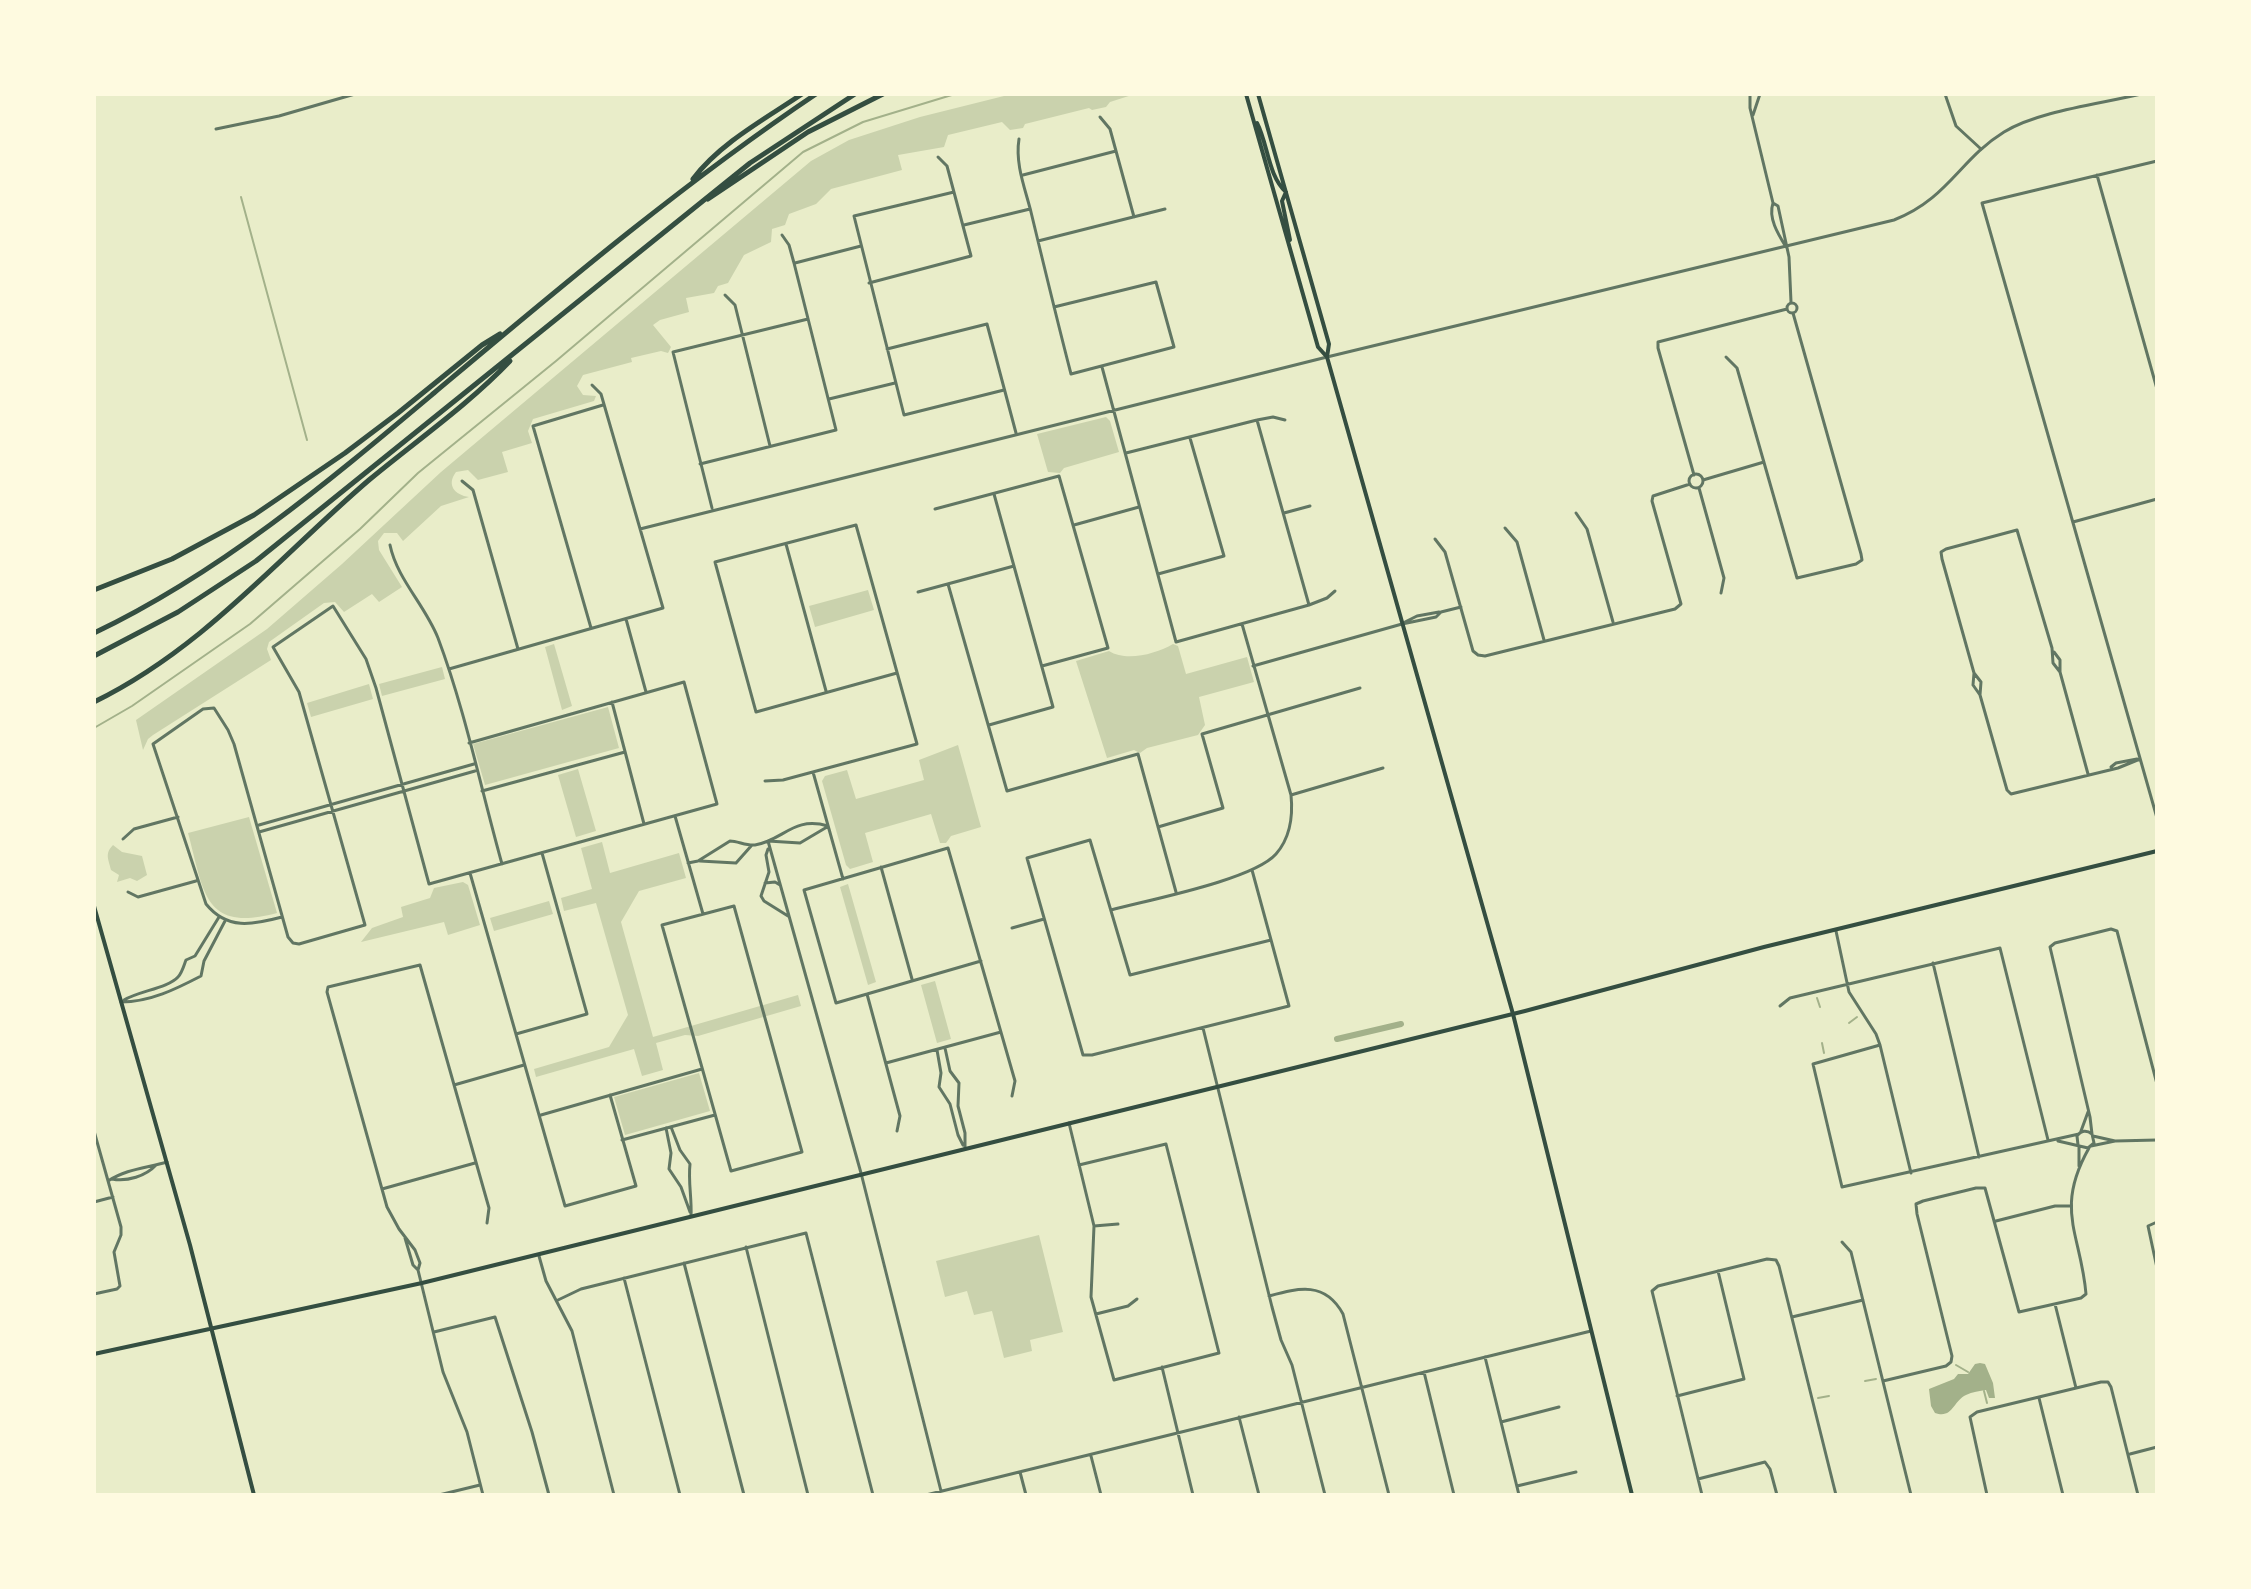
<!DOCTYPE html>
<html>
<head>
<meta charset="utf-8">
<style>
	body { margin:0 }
	#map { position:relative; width:2251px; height:1589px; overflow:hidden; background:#e9edc9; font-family:"Work Sans",sans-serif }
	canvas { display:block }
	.frame { position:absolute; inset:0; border:96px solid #fefae0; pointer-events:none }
</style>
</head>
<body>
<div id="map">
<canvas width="2251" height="1589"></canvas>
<div class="frame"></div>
</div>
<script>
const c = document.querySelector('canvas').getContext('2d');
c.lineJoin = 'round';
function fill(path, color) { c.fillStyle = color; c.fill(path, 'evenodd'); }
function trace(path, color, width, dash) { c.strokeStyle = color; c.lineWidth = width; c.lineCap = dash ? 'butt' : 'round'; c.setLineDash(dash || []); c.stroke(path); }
const green = new Path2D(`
	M 1012,94 L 1135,94 L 1110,102 L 1106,107 L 1092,110 L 1089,108 L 1025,124 L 1023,128 L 1010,130 L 1002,122 L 948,135 L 944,147 L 898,155 L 902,170 L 831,189 L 816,204 L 789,214 L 785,225 L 772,229 L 771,242 L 744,255 L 728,283 L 718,286 L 714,293 L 686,298 L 689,312 L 660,320 L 653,325 L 671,347 L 668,353 L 661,351 L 631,358 L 632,362 L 583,375 L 577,386 L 583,395 L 596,396 L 594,401 L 533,419 L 528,431 L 532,443 L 502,452 L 508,472 L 478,480 L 468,470 L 456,472 C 446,485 455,495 469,497 L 441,506 L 403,541 L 397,533 L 384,533 L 378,541 L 379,550 L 402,587 L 379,602 L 372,594 L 344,612 L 335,602 L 324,603 L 269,642 L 267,649 L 271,660 L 153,735 L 148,739 L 143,750 L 136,720 L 267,629 L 342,564 L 441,472 L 811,161 L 849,140 L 920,117 Z
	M 1106,417 L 1110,421 L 1119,452 L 1064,468 L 1060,473 L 1048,472 L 1037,434 Z
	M 868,590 L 874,610 L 815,627 L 809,606 Z
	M 554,644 L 572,706 L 562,710 L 545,647 Z
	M 1173,644 L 1178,646 L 1186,674 L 1247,657 L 1254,682 L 1199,697 L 1205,725 L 1198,735 L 1147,748 L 1140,753 L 1134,750 L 1107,758 L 1076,661 L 1109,651 C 1126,662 1156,654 1173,644 Z
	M 442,667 L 445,679 L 382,696 L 379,684 Z
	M 369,684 L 373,699 L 311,717 L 307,703 Z
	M 608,707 L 619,748 L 485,785 L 473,744 Z
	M 958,745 L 981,827 L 951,836 L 946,843 L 940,843 L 931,814 L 865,833 L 873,862 L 850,869 L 846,865 L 822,781 L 825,776 L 847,770 L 856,799 L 924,780 L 919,760 Z
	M 578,769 L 596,831 L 576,837 L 558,775 Z
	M 249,817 L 277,913 C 203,933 204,891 188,833 Z
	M 602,842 L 610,873 L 679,853 L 686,878 L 639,891 L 621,922 L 653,1037 L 798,995 L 801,1006 L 698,1036 L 685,1035 L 656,1043 L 663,1070 L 642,1076 L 634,1049 L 536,1077 L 534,1069 L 609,1047 L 628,1015 L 596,903 L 564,911 L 561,898 L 592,889 L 581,848 Z
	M 113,845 L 122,852 L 142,856 L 147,875 L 137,881 L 130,878 L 117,882 L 119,875 L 111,870 C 109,860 104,854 113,845 Z
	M 463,882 L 468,885 L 480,925 L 448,935 L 444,922 L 361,942 L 372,928 L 403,917 L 401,907 L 430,898 L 434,888 Z
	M 848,884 L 876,982 L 868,985 L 840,887 Z
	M 549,901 L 553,914 L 494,931 L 490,918 Z
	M 935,981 L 951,1039 L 937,1043 L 921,985 Z
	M 699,1073 L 710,1111 L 625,1135 L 614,1097 Z
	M 1039,1235 L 1063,1332 L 1030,1340 L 1032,1351 L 1004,1358 L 992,1311 L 974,1315 L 967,1291 L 945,1297 L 936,1261 Z`);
const water = new Path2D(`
	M 1980,1363 L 1985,1364 L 1993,1383 L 1995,1398 L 1989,1398 L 1986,1390 C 1980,1391 1972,1392 1966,1395 C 1953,1401 1953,1419 1935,1413 L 1931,1406 L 1929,1389 L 1954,1379 L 1958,1374 L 1968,1374 L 1975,1364 Z`);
const stream = new Path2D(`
	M 241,197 L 307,440
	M 94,728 L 132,706 L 250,624 L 360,529 L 418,473 L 556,361 L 803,152 L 863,122 L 955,94
	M 1817,998 L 1820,1007
	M 1849,1023 L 1857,1017
	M 1822,1043 L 1824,1053
	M 1956,1365 L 1968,1372
	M 1865,1381 L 1876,1379
	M 1984,1391 L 1987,1403
	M 1818,1398 L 1829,1396`);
const canal = new Path2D(`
	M 1337,1039 L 1401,1024`);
const minor = new Path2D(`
	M 1750,94 L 1750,108 L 1773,203 C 1768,218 1778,234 1786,247
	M 1945,94 L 1956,126 L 1981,149
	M 1753,115 L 1760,94
	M 1100,117 L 1110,129 L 1134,217
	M 216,129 L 279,116 L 355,94
	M 1019,139 C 1015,164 1025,188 1031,212 C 1044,266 1057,320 1071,374 L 1174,347 L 1156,282 L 1054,307
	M 2157,161 L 1982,203 L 2157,818
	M 1023,175 L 1116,151
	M 2097,175 L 2157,389
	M 954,192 L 854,216 L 904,415 L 1004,390
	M 1773,203 L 1778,206 L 1789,257 L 1791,302
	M 964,225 L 1030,209
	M 1038,241 L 1165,209
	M 795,263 L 861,246
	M 869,283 L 971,256 L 947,166 L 938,157
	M 725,295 L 735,305 L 770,446
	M1787 308a5 5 0 1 1 10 0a5 5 0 1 1-10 0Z
	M 887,349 L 987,324 L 1016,433
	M 1726,357 L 1737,368 L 1797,578 L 1856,564 L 1862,560 L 1861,554 L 1793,313
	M 1102,367 L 1176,642 L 1309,605 L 1327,598 L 1335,591
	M 829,399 L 895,383
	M 1257,420 L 1309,605
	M 1126,453 L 1257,420 L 1273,417 L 1285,420
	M 700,464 L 836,430 L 794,263 L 789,245 L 782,235
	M1689 481a7 7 0 1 1 14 0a7 7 0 1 1-14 0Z
	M 1694,475 L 1658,348 L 1658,342 L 1787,309
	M 1703,480 L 1764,462
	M 462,481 L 473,490 L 518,649
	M 1699,488 L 1724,578 L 1721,593
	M 712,508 L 673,352 L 808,319
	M 935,509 L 1059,476 L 1108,648 L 1042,666
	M 1284,513 L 1310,506
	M 1576,513 L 1587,529 L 1613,622
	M 2073,522 L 2157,499
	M 1074,525 L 1139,507
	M 1505,528 L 1517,542 L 1544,640
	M 640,529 L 1327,357
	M 1435,539 L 1445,552 L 1473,651 L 1478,655 L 1485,656 L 1675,609 L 1681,604 L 1652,501 L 1653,496 L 1690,484
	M 786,544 L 826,691
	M 390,545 C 397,579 425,605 438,638 C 465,710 481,789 502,864
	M 1158,574 L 1224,556 L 1190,438
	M 948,584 L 1007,791 L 1138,754 L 1176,892
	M 918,592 L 1014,566
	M 626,619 L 646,692
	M 1405,622 L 1417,616 L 1439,612
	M 591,628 L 533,426 L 603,405
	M 2054,652 L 2060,660 L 2060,672 L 2088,774
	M 1253,666 L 1402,624 L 1436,617 L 1441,612 L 1461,607
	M 449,669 L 663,608 L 601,394 L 592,385
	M 1974,673 L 1981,682 L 1980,695 L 2007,790 L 2011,794 L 2118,768 L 2140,759
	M 1980,695 L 1973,685 L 1974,673 L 1942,559 L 1941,552 L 1946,549 L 2017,530 L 2052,648 L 2053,663 L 2060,672
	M 612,702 L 644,824
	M 989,725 L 1053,707 L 994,494
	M 2111,767 L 2116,763 L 2137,759
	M 813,772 L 843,879
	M 765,781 L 783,780 L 917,744 C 897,671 876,598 856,525 L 715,562 L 756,712 L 897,673
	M 482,791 L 625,752
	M 1291,795 L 1383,768
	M 675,816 L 703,914
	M 259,825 L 474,764
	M 1158,827 L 1223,808 L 1202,734 L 1360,688
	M 259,832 L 475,771
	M 123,839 L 134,829 L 178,817
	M 768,841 L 861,1173 L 942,1495
	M 768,841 L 800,843 L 827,827
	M 768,849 L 766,855 L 769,872 L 761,896 L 764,901 L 788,916
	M 700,861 L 736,863 L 752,845
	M 688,863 L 698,861 L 730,841 C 738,841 746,846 755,845 C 784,840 793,816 828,826
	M 881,867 L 912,979
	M 1252,870 L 1289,1006 L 1092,1055 L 1083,1055 L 1027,858 L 1090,840 L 1130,975 L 1271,940
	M 470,873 L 565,1206 L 636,1186 L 610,1095
	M 765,883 L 775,882 L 780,885
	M 128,892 L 138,897 L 196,881
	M 734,906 L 802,1152 L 731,1171 L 662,925 Z
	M 1111,910 C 1148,900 1253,880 1276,854 C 1290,838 1293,815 1291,795 L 1242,624
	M 282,917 C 252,925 227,930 206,904 L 153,744 L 203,709 L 214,708 L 228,730 L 234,744 L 288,937 L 293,943 L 299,944 L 365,925 L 299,692 L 273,647 L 333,606 L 366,659 L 376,688 L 429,884 L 717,804 L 684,682 L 469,743
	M 1012,928 L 1044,919
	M 1836,931 L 1849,992 L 1876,1034 L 1880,1045 L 1911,1173
	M 981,961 L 836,1003 L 804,890 L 948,848 L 1015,1081 L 1012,1096
	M 1933,963 L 1979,1157
	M 867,994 L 900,1116 L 897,1131
	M 124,1000 C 139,991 168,988 178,977 C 182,973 184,965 186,960 L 195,956 L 219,917
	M 121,1002 C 150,1002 176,989 201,976 L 204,961 L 225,921
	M 1780,1006 L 1790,998 L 2000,948 L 2048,1140
	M 1203,1028 L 1272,1307 L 1281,1340 L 1292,1365 L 1325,1495
	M 516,1034 L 587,1014 L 542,853
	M 1880,1045 L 1813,1064 L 1842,1187 L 2079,1134
	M 945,1048 L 950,1071 L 959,1083 L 958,1106 L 965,1133 L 965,1148
	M 937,1050 L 941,1073 L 939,1087 L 950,1104 L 958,1135 L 963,1145
	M 886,1063 L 1001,1032
	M 454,1085 L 524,1065
	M 541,1115 L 702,1069
	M 1069,1123 L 1094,1226 L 1091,1297 L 1114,1380 L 1219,1353 L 1166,1144 L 1079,1165
	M 671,1127 L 680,1150 L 690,1164 C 688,1182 692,1198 691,1216
	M 666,1128 L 671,1153 L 669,1169 L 681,1187 L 690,1212
	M 94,1131 L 121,1227 L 121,1235 L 114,1252 L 120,1286 L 117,1289 L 94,1294
	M 2081,1131 L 2088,1112
	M 2092,1134 L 2090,1117 L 2050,947 L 2055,943 L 2111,929 L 2117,931 L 2157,1084
	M 2093,1136 L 2115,1141 L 2157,1140
	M 622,1140 L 715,1115
	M 2058,1141 L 2088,1148 L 2094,1143 L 2092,1134 C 2087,1130 2081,1130 2077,1136 L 2078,1145
	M 2091,1146 L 2115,1141
	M 2079,1166 L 2079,1146
	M 112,1179 C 127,1182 146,1176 156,1165
	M 108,1181 C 126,1169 146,1168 167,1162
	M 382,1189 L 475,1163
	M 94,1202 L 113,1197
	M 1996,1221 L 2055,1206 L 2070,1206
	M 2157,1222 L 2148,1226 L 2157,1268
	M 1094,1226 L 1118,1224
	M 405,1238 L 413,1265 L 418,1270
	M 1842,1242 L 1851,1252 L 1911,1495
	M 746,1247 L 808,1495
	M 539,1256 L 546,1281 L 572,1331 L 614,1495
	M 684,1263 L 744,1495
	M 624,1278 L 680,1495
	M 1269,1296 C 1299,1288 1325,1281 1343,1314 L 1389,1495
	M 558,1300 L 581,1289 L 806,1233 L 873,1495
	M 2055,1304 L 2076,1388
	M 1096,1314 L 1128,1306 L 1137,1299
	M 1792,1317 L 1863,1300
	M 434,1332 L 495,1317 L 532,1432 L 549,1495
	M 1485,1357 L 1519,1495
	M 1162,1367 L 1193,1495
	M 1424,1372 L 1454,1495
	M 1883,1381 L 1946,1366 L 1951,1362 L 1952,1356 L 1917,1214 L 1916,1204 L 1923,1201 L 1976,1188 L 1985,1188 L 2019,1312 L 2081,1298 L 2086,1294 C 2081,1234 2054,1210 2089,1148
	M 1677,1396 L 1744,1379 L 1718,1271
	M 2039,1398 L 2063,1495
	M 1239,1417 L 1259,1495
	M 1501,1422 L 1559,1407
	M 2130,1454 L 2157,1447
	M 1091,1456 L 1101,1495
	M 1020,1472 L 1026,1495
	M 1698,1479 L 1765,1462 L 1770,1469 L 1777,1495
	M 1517,1486 L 1576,1472
	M 439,1495 L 480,1485
	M 483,1495 L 467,1432 L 443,1372 L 418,1270 L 420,1263 L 415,1250 L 399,1229 L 387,1207 L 327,992 L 328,987 L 420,965 L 489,1208 L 487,1223
	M 926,1495 L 1591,1331
	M 1702,1495 L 1652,1291 L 1658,1286 L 1767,1259 L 1776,1260 L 1779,1266 L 1836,1495
	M 1987,1495 L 1970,1417 L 1977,1412 L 2101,1382 L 2108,1382 L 2111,1387 L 2138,1495`);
const tertiary = new Path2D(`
	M 1327,357 L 1894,220 C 1948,199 1960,159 2004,132 C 2038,111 2100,104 2141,94`);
const secondary = new Path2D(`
	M 94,906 L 190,1245 L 254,1495
	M 94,1354 L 422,1283 L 1525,1011 L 1764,947 L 2157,851`);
const primary = new Path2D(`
	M 1246,94 L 1318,347 L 1327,357 L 1513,1014 L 1632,1495
	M 1258,94 L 1329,344 L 1327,357
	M 1257,123 C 1268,144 1268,176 1286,192
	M 1286,192 L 1282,201 L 1290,240`);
const motorway = new Path2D(`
	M 693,179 C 720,143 765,119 802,94
	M 708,199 L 808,132 L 883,94
	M 94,590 L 172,559 L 254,515 L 345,453 L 398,413 L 482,345 L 500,334
	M 94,633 C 220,573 328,482 434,393 C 558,289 682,184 816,94
	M 94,656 L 178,612 L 256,561 L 750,163 L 855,94
	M 94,702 C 203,649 279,557 369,480 C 416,441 468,405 510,361`);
fill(green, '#cad2ad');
fill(water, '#a3b18a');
trace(stream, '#a3b18a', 2);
trace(canal, '#a3b18a', 6);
trace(minor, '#617663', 3);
trace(tertiary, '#617663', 3);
trace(secondary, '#344e41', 4);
trace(primary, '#344e41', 4);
trace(motorway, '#344e41', 5);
</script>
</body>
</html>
